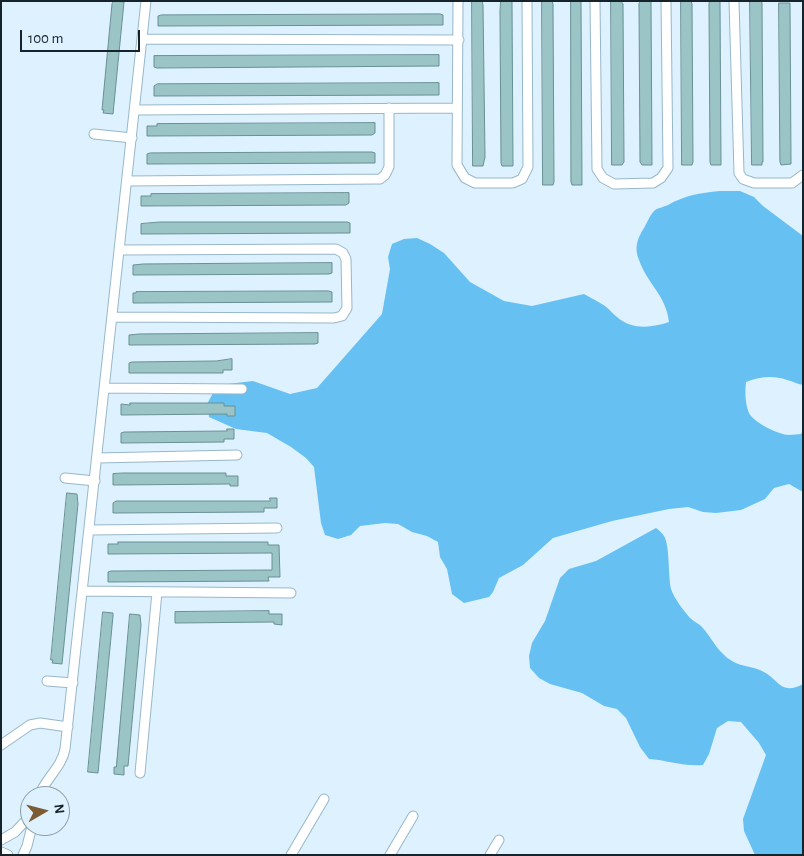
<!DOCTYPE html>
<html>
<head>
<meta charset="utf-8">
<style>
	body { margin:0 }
	#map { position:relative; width:804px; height:856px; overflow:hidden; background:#def1fe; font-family:"Alegreya Sans",sans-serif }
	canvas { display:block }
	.frame { position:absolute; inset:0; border:2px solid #17232a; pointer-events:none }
	.north { position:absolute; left:20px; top:786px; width:50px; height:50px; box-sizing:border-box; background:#def1fe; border:1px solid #8e9fa9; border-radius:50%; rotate:82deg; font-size:14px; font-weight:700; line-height:20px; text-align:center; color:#17232a }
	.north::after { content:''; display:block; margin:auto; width:18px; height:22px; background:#7c5c32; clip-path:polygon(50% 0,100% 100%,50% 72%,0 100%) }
	.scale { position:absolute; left:20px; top:30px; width:120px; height:22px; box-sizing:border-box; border:2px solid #17232a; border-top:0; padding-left:6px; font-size:15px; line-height:18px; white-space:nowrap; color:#17232a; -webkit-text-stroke:4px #def1fe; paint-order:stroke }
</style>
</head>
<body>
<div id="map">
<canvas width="804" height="856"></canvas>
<div class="frame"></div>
<div class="north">N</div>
<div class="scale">100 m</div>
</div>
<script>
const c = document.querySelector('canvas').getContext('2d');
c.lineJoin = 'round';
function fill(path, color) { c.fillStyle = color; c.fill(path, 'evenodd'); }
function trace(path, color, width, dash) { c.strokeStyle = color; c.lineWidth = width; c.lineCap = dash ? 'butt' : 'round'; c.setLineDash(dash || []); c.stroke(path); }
const forest = new Path2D(`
	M 720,191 L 740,191 L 754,197 L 763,206 L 803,236 L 803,385 C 797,384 792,381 787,380 C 772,375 760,377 746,382 C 745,392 745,403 749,413 C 753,422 779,435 789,435 C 793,435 797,434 801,434 L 803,431 L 803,492 L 789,484 L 774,488 L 765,499 L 741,510 L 716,513 L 703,512 L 688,507 L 669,509 L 612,521 L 553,538 L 523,565 L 499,578 L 493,592 L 489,597 L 464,603 L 452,594 L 447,569 L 440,557 L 438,542 L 427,536 L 412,532 L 398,524 L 385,523 L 360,526 L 351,535 L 338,539 L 325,535 L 321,523 L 314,467 L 306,458 L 291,447 L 267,433 L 236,429 L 209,417 L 207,404 L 213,393 L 228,384 L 253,381 L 290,394 L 317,388 L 382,314 L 390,269 L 388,257 L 392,244 L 404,239 L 417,238 L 430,244 L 444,253 L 470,282 L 504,301 L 532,306 L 584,294 C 591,298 599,302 605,306 C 609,309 613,314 617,317 C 632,330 651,328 669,322 C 666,295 648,285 639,260 C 634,248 637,239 644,228 C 647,223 650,215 654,211 C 657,208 664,207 668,205 C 686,195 699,193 720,191 Z
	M 656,528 C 659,530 662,533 664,536 C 670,546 668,576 671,589 C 674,598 683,610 690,618 C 693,621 698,623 702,627 C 712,638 718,653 732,661 C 742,667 753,666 764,672 C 778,679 781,696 803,684 L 803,855 L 755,855 L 744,831 L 743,819 L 766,755 L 759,743 L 741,722 L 728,721 L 717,728 L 709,754 L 703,765 C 684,767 667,760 649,759 L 640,747 L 626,718 L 617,709 L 604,706 L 582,693 L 550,684 L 539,678 L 530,668 L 529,656 L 532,643 L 545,621 L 560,578 L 569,569 L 596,561 Z`);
const building = new Path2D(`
	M 114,1 L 124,2 L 113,114 L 103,113 L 104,110 L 102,110 L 112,4 Z
	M 472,1 L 482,1 L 483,5 L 485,157 L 483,166 L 473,166 Z
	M 501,1 L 512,1 L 513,166 L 502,166 L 501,163 L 500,11 Z
	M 542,1 L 552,1 L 553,4 L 554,182 L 553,185 L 543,185 Z
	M 571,1 L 581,1 L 582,185 L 572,185 L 571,182 Z
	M 611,1 L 621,1 L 623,4 L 624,162 L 622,165 L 612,165 Z
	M 641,1 L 651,1 L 652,165 L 642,165 L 640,162 L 639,4 Z
	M 681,1 L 691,1 L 692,4 L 693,162 L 692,165 L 682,165 Z
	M 710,1 L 720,1 L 721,165 L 711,165 L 710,162 L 709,4 Z
	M 750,1 L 761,1 L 762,3 L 763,162 L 762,162 L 762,165 L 752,165 Z
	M 779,3 L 790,3 L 791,164 L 781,165 L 780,162 Z
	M 440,14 L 443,15 L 443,25 L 158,26 L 158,16 L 161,15 Z
	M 439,55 L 439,66 L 157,68 L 154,67 L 154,56 Z
	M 439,83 L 439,95 L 154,96 L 154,86 L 157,84 Z
	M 375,123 L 375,133 L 372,135 L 147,136 L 147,126 L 157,126 L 157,124 Z
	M 339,152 L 372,152 L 375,153 L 375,163 L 147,164 L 147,154 L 150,153 Z
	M 349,193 L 349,203 L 346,205 L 141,206 L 141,196 L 151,196 L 151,194 Z
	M 160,222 L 347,222 L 350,223 L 350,233 L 141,234 L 141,224 Z
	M 332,263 L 332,273 L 329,274 L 133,275 L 133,265 L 143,264 Z
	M 329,291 L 332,292 L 332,302 L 133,303 L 133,293 L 136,293 L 136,292 Z
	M 318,333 L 318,343 L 315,344 L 129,345 L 129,335 L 139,334 Z
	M 232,359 L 232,370 L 223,370 L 223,373 L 129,373 L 129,363 L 132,362 L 216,361 Z
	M 130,403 L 224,403 L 224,406 L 235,406 L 235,416 L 227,416 L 227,414 L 121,415 L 121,404 L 130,405 Z
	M 227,429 L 234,429 L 234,439 L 224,439 L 224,442 L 121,443 L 121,433 L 124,432 L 227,431 Z
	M 123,473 L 226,473 L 226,476 L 238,476 L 238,486 L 230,486 L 230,484 L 113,485 L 113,474 Z
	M 67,493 L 77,494 L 78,504 L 62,664 L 52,663 L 53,660 L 51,660 Z
	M 270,498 L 277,498 L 277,508 L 264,508 L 264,512 L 113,513 L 113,503 L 116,501 L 270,501 Z
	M 118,542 L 268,542 L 268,545 L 279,545 L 280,577 L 268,577 L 269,581 L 108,582 L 108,572 L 111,571 L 272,570 L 272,553 L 108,554 L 108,544 L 118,544 Z
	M 269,611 L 269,614 L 282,614 L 282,625 L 274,624 L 274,622 L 175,623 L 175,612 Z
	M 103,612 L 113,613 L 113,616 L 98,773 L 88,772 Z
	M 130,614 L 140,615 L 141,625 L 128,766 L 124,766 L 124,775 L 114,774 L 114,767 L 116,767 Z`);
const street = new Path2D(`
	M 458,1 L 457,165 L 465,178 L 475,183 L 513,183 L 522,179 L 528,167 L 527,1
	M 595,1 L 597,169 L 603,178 L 614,184 L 653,183 L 661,178 L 668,168 L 666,1
	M 734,1 L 739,173 L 743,179 L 754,183 L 792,183 L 803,175
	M 142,39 L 459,40
	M 135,110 L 457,108
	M 94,134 L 132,138
	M 127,181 L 380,179 L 385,175 L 389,167 L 389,108
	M 112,317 L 334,318 L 342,316 L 347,308 L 346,259 L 343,253 L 336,249 L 119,250
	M 105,388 L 242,389
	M 97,458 L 237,455
	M 65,478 L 95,481
	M 89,530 L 277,528
	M 83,591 L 291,593
	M 47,681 L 73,683
	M 1,745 L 30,725 L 40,723 L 68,727
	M 140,773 L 157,592
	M 39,796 C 45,779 62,767 65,749 L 146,1
	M 1,840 L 15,832 L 30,816
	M 1,852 L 8,855
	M 23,855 L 27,846 L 32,826
	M 291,855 L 324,799
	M 390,855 L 413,816
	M 490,855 L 499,840`);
fill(forest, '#66c0f2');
fill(building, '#9bc4c7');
trace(building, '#699093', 1);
trace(street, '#97b7ca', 11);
trace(street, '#fff', 9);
</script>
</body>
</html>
